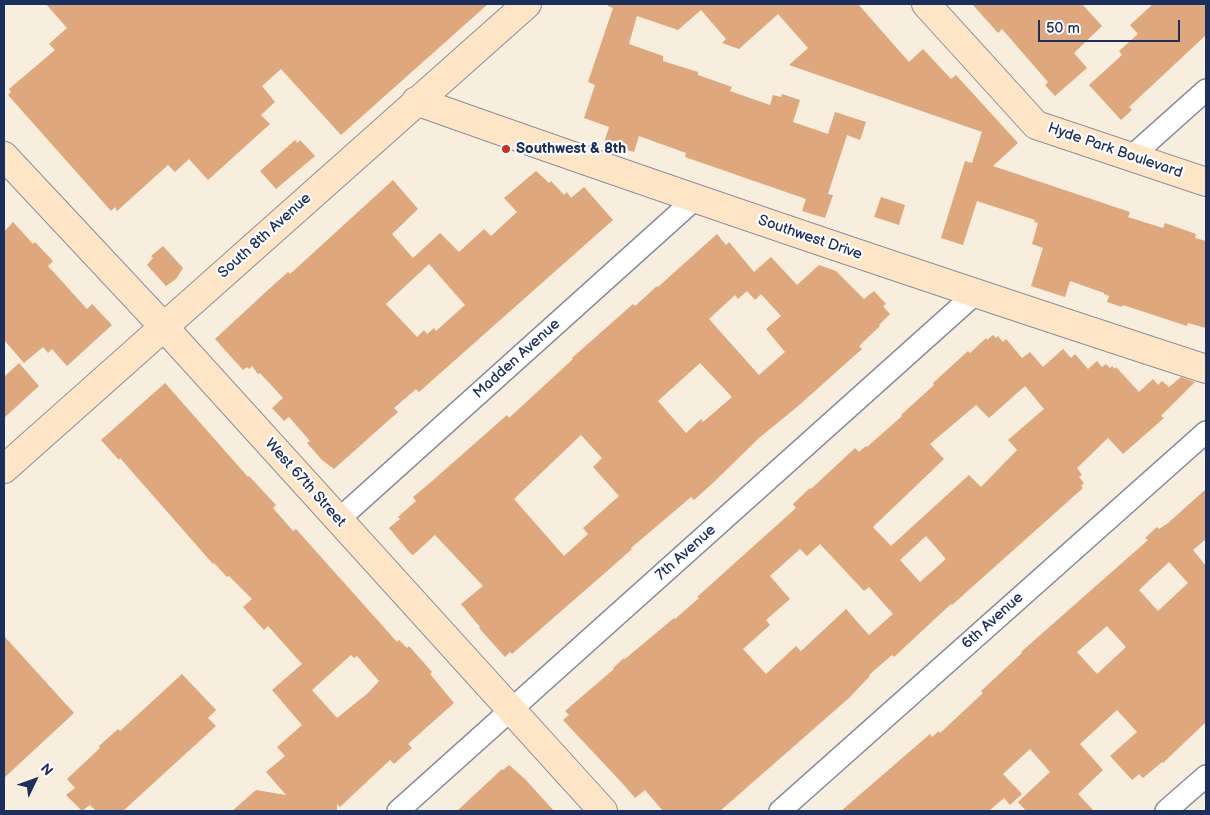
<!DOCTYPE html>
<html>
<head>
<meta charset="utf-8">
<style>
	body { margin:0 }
	#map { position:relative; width:1210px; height:815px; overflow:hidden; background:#f8eede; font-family:"Balsamiq Sans",sans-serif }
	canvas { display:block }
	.frame { position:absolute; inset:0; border:5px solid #1b2f5e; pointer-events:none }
	.north { position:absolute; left:10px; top:755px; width:50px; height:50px; -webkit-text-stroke:4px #fff; paint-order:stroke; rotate:48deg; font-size:14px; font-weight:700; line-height:20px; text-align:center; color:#1b2f5e }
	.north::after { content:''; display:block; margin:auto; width:18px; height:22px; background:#1b2f5e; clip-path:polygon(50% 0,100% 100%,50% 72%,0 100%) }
	.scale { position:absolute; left:1038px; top:20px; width:142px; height:22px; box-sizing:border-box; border:2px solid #1b2f5e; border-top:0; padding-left:6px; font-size:15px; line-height:18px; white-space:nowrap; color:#1b2f5e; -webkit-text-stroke:4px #fff; paint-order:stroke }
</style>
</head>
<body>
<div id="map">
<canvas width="1210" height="815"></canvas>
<div class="frame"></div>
<div class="north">N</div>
<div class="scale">50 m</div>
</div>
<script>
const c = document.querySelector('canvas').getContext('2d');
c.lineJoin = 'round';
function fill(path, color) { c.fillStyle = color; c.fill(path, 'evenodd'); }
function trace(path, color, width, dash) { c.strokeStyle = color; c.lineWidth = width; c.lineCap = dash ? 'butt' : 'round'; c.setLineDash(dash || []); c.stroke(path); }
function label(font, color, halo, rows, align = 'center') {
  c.font = font + ' "Balsamiq Sans",sans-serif'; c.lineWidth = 4.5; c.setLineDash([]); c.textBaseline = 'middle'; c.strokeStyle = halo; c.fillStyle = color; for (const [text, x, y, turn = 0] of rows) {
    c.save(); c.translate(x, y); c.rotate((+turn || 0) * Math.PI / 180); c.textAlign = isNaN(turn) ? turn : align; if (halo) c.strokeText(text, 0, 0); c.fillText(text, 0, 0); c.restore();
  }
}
const building = new Path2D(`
	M 46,4 L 488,4 L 341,135 L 281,69 L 262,86 L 275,102 L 261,115 L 270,124 L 208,180 L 189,159 L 175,172 L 168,165 L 117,211 L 115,207 L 111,211 L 8,95 L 11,92 L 9,89 L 55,50 L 49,44 L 67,28 Z
	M 609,4 L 858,4 L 909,62 L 923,49 L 951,79 L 956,75 L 1018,143 L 993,166 L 1130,212 L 1128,217 L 1163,228 L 1165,223 L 1196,234 L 1195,238 L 1206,241 L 1206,328 L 1188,323 L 1187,326 L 1123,305 L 1122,307 L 1107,302 L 1109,296 L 1104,294 L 1104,293 L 1070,281 L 1065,297 L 1031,286 L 1043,248 L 1032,244 L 1038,223 L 1034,222 L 1035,220 L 977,201 L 963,245 L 941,238 L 965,161 L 972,163 L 982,132 L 789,65 L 808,48 L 778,14 L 739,49 L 722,43 L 726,39 L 701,10 L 678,30 L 637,16 L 629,44 L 663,56 L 663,61 L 698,72 L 698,75 L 732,87 L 730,91 L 770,105 L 773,95 L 781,97 L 782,94 L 800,100 L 793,122 L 828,134 L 835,112 L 866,122 L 860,140 L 847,135 L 828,194 L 833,195 L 825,218 L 802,211 L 806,199 L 685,157 L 686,153 L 639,136 L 634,152 L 604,143 L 609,127 L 584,118 L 595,85 L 588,82 L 613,8 L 608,6 Z
	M 972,4 L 1082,4 L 1102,26 L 1074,53 L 1087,68 L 1055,96 L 1045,85 L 1048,82 L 1002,29 L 998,33 Z
	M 1153,4 L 1206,4 L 1206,35 L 1129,107 L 1132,110 L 1121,120 L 1089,85 L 1122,55 L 1119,51 L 1138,34 L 1130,25 Z
	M 295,140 L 298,143 L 300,140 L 315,156 L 276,189 L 260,171 Z
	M 536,171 L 549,183 L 551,181 L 564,195 L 567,192 L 571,198 L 584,187 L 613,220 L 419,392 L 416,389 L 394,408 L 398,412 L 334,469 L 322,460 L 307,443 L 310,441 L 289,417 L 284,421 L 272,408 L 283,398 L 260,373 L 258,374 L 252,366 L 249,369 L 247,367 L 243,370 L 215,339 L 269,289 L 288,272 L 290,274 L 393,180 L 418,209 L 392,234 L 413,258 L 440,233 L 459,252 L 484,229 L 491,236 L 517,212 L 504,198 ZM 429,264 L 465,305 L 436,331 L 434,328 L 427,334 L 424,330 L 417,337 L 386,304 Z
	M 881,197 L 905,205 L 899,225 L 874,217 Z
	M 13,222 L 33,244 L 35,242 L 53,261 L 48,266 L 87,309 L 92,304 L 112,325 L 67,366 L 52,349 L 48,353 L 43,347 L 24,363 L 4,340 L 4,232 Z
	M 717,234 L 726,245 L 729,242 L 754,272 L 771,257 L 797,285 L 819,265 L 836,271 L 864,299 L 874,291 L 886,304 L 883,306 L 890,314 L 879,325 L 880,326 L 859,346 L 862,349 L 797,407 L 759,438 L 714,482 L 694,500 L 691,497 L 631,548 L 632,549 L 614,565 L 512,654 L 510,652 L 505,657 L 479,628 L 480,627 L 461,604 L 483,586 L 435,535 L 413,555 L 411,554 L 389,528 L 400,519 L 398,517 L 416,501 L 413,497 L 431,482 L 507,415 L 509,418 L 573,359 L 572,358 L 633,304 L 635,306 L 657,286 L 658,287 ZM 747,291 L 755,300 L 761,294 L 781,316 L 766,329 L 785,352 L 759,375 L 709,319 L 735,295 L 738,299 ZM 700,363 L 732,397 L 703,422 L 701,419 L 686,433 L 658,401 ZM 581,435 L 602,458 L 593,467 L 619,496 L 583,528 L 588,534 L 564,556 L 514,499 Z
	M 163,246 L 183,268 L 176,279 L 166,286 L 147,265 L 153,258 L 151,256 Z
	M 993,335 L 996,338 L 998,336 L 1003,342 L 1006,339 L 1022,358 L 1030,352 L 1043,367 L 1063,349 L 1071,358 L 1075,354 L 1088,369 L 1097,361 L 1102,367 L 1106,364 L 1110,368 L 1112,366 L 1115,369 L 1116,367 L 1139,392 L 1153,379 L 1158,385 L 1162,381 L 1169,387 L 1181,377 L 1195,382 L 1161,416 L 1164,418 L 1123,454 L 1108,438 L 1077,468 L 1082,475 L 1079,477 L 1084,483 L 1081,486 L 1083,488 L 952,605 L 951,604 L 894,657 L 892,655 L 869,675 L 870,676 L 849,698 L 720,811 L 663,811 L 645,790 L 635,798 L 623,784 L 563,720 L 569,715 L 565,711 L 614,669 L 613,668 L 624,658 L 625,659 L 674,618 L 675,619 L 699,598 L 697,597 L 796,508 L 793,504 L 810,488 L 811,489 L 855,448 L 859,452 L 866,446 L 867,447 L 902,416 L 901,415 L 934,385 L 933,383 L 968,351 L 970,353 L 986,338 L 987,340 ZM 1025,386 L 1044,409 L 1008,440 L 1017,450 L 981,487 L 969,475 L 891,546 L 873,527 L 944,459 L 930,444 L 976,405 L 989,418 ZM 926,536 L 946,559 L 920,582 L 900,560 ZM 820,544 L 864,591 L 869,587 L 893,614 L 869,635 L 846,609 L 801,651 L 796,646 L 766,674 L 743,649 L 770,625 L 766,620 L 790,599 L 770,576 L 800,549 L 807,556 Z
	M 19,363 L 39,386 L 4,418 L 4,377 Z
	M 165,383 L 248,477 L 249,476 L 276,505 L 273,508 L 293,531 L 296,529 L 397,642 L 399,640 L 407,648 L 409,646 L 432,672 L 430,674 L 454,703 L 408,744 L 412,748 L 394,764 L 390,760 L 340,807 L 337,804 L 337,811 L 232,811 L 256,790 L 286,795 L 266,772 L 285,756 L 277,747 L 302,725 L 272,690 L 302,664 L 268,626 L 264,630 L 243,607 L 252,599 L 229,576 L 227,577 L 214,563 L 213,564 L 120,458 L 119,460 L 101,440 ZM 351,655 L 354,658 L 357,656 L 379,681 L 368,693 L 337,718 L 312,690 Z
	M 1206,489 L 1206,539 L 1193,550 L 1206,566 L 1206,722 L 1163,763 L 1162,762 L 1143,778 L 1139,774 L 1132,780 L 1110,756 L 1137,732 L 1117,710 L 1080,744 L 1103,770 L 1078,794 L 1094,811 L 1026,811 L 1018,802 L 1050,772 L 1030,749 L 1003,774 L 1022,794 L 1010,805 L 1004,798 L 989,811 L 841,811 L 930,734 L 932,737 L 939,731 L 940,733 L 983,693 L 981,691 L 1022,653 L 1021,652 L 1148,540 L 1145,538 L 1157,527 L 1159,529 L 1168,523 ZM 1169,562 L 1188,583 L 1158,611 L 1139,590 ZM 1107,626 L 1126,647 L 1097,674 L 1077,652 Z
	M 4,636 L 74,713 L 4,778 Z
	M 182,674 L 216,710 L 208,718 L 216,726 L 123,811 L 96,811 L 90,805 L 82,811 L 66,795 L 75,788 L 67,779 L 100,748 L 99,746 L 118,729 L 120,731 Z
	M 509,765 L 525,779 L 554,811 L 457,811 L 502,769 L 503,770 Z`);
const street = new Path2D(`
	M 1131,157 L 1206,90
	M 338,520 L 695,199
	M 398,811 L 975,294
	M 780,811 L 1206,432
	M 1166,811 L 1206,776`);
const secondary = new Path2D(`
	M 926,4 L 1036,125 L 1206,182
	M 416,101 C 678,194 942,283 1206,369
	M 4,156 L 163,326 L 603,811
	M 4,469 L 527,4`);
const markers = [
	[506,149,5,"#c8321e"]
];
const poiNames = [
	["Southwest & 8th",516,149]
];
const streetNames = [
	["Hyde Park Boulevard",1115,151,19],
	["South 8th Avenue",265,236,-42],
	["Southwest Drive",810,238,19],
	["Madden Avenue",517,359,-42],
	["West 67th Street",305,483,48],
	["7th Avenue",686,553,-42],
	["6th Avenue",993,621,-42]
];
fill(building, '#dea77c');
trace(street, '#8a8e9e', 24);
trace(secondary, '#8a8e9e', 30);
trace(street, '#fff', 21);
trace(secondary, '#fde5c5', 28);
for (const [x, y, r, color] of markers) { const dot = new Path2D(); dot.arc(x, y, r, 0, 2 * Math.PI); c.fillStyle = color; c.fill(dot); trace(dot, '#fff', 2); }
label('bold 15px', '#1b2f5e', '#fff', poiNames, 'left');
label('15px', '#1b2f5e', '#fff', streetNames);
</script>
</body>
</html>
